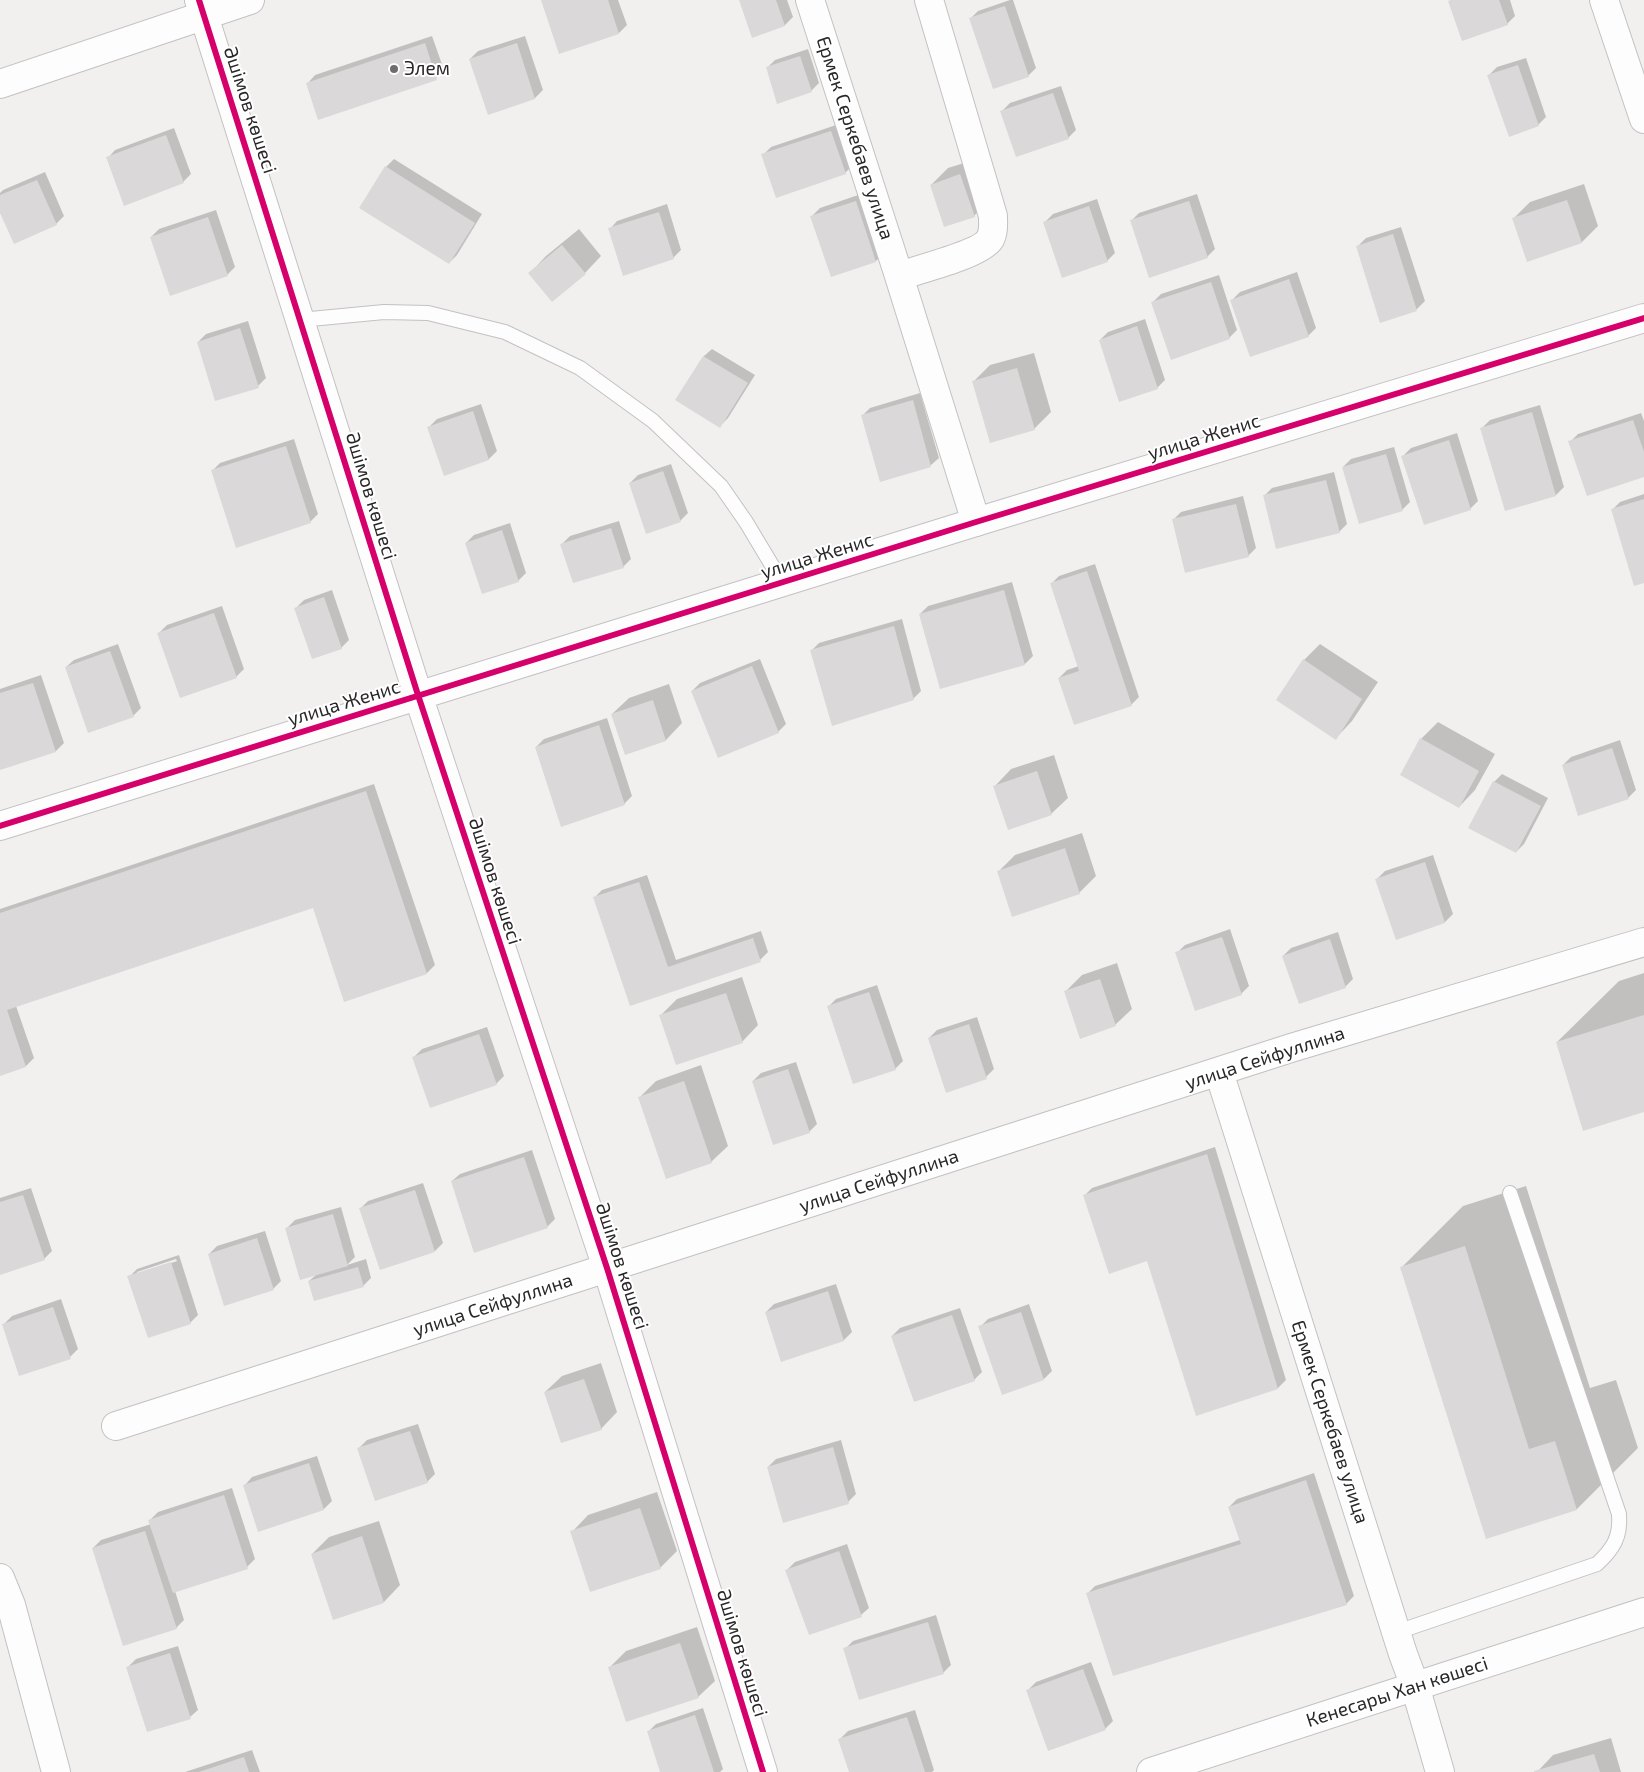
<!DOCTYPE html>
<html>
<head>
<meta charset="utf-8">
<style>
	body { margin:0 }
	canvas { display:block; background:#f2efef }
</style>
</head>
<body>
<canvas width="1644" height="1772"></canvas>
<script>
const c = document.querySelector('canvas').getContext('2d');
c.lineJoin = 'round';
function fill(path, color) { c.fillStyle = color; c.fill(path, 'evenodd'); }
function trace(path, color, width, dash) { c.strokeStyle = color; c.lineWidth = width; c.lineCap = dash ? 'butt' : 'round'; c.setLineDash(dash || []); c.stroke(path); }
function label(font, color, halo, rows, align = 'center') {
  c.font = font + ' "Exo 2",sans-serif'; c.lineWidth = 4; c.setLineDash([]); c.textBaseline = 'middle'; c.strokeStyle = halo; c.fillStyle = color; for (const [text, x, y, turn = 0] of rows) {
    c.save(); c.translate(x, y); c.rotate((+turn || 0) * Math.PI / 180); c.textAlign = isNaN(turn) ? turn : align; if (halo) c.strokeText(text, 0, 0); c.fillText(text, 0, 0); c.restore();
  }
}
const shadow = new Path2D(`
	M 542,0 L 618,0 L 627,25 L 619,33 Z
	M 741,0 L 787,0 L 793,17 L 785,25 L 753,36 Z
	M 1010,0 L 1013,0 L 1036,68 L 1028,76 L 970,19 L 978,11 Z
	M 1451,0 L 1510,0 L 1515,16 L 1507,24 L 1450,1 Z
	M 432,36 L 444,70 L 436,78 L 308,83 L 315,75 Z
	M 525,36 L 543,90 L 535,98 L 488,113 L 470,59 L 478,51 Z
	M 808,49 L 819,83 L 811,91 L 767,68 L 775,60 Z
	M 1526,58 L 1546,117 L 1538,125 L 1489,75 L 1497,67 Z
	M 1061,86 L 1076,130 L 1068,138 L 1002,111 L 1010,103 Z
	M 839,124 L 853,165 L 845,173 L 763,155 L 771,147 Z
	M 174,128 L 191,174 L 183,182 L 108,158 L 115,150 Z
	M 394,159 L 482,214 L 457,255 L 449,263 L 386,167 Z
	M 977,159 L 990,199 L 974,216 L 931,185 L 948,168 Z
	M 45,172 L 64,216 L 56,224 L 0,209 L 0,193 L 3,190 Z
	M 1584,184 L 1598,226 L 1582,242 L 1528,260 L 1514,218 L 1530,202 Z
	M 864,193 L 884,253 L 876,261 L 812,216 L 820,208 Z
	M 1197,194 L 1215,249 L 1207,257 L 1131,221 L 1139,213 Z
	M 1097,199 L 1115,253 L 1107,261 L 1045,222 L 1053,214 Z
	M 667,204 L 681,250 L 673,258 L 610,229 L 617,221 Z
	M 216,210 L 235,267 L 227,275 L 151,237 L 159,229 Z
	M 1401,227 L 1425,301 L 1417,309 L 1381,321 L 1358,246 L 1366,238 Z
	M 579,229 L 601,256 L 585,273 L 552,300 L 530,273 L 546,256 Z
	M 1297,272 L 1316,328 L 1308,336 L 1232,300 L 1240,292 Z
	M 1219,275 L 1237,330 L 1229,338 L 1153,302 L 1161,294 Z
	M 1145,319 L 1165,380 L 1157,388 L 1100,340 L 1108,332 Z
	M 248,321 L 266,378 L 258,386 L 198,342 L 206,334 Z
	M 712,349 L 755,375 L 728,418 L 720,426 L 677,400 L 704,356 Z
	M 1034,353 L 1051,412 L 1034,429 L 974,381 L 990,365 Z
	M 920,393 L 939,458 L 931,465 L 881,480 L 862,416 L 870,408 Z
	M 481,404 L 497,451 L 489,459 L 445,474 L 429,427 L 437,419 Z
	M 1540,405 L 1564,487 L 1556,495 L 1506,509 L 1482,428 L 1490,420 Z
	M 1641,413 L 1644,421 L 1644,476 L 1570,442 L 1578,434 Z
	M 1457,433 L 1478,501 L 1470,509 L 1403,456 L 1411,448 Z
	M 294,439 L 318,514 L 310,522 L 212,471 L 220,463 Z
	M 1394,447 L 1410,502 L 1402,510 L 1343,467 L 1351,459 Z
	M 671,464 L 688,513 L 680,521 L 630,483 L 638,475 Z
	M 1334,472 L 1347,524 L 1339,532 L 1264,496 L 1272,488 Z
	M 1644,494 L 1644,582 L 1612,510 L 1620,502 Z
	M 1243,496 L 1256,548 L 1248,556 L 1173,520 L 1181,512 Z
	M 619,521 L 631,559 L 623,567 L 562,544 L 570,536 Z
	M 510,523 L 526,573 L 518,581 L 466,543 L 474,535 Z
	M 1095,564 L 1139,697 L 1131,705 L 1059,678 L 1067,670 L 1079,666 L 1051,584 L 1059,576 Z
	M 1012,582 L 1033,656 L 1025,664 L 920,614 L 928,606 Z
	M 332,590 L 349,640 L 341,648 L 296,608 L 304,600 Z
	M 222,606 L 244,669 L 236,677 L 159,633 L 167,625 Z
	M 902,619 L 921,691 L 913,699 L 811,651 L 819,643 Z
	M 118,644 L 141,708 L 133,716 L 66,667 L 74,660 Z
	M 1320,644 L 1378,682 L 1352,721 L 1336,738 L 1304,660 Z
	M 760,659 L 786,724 L 778,732 L 718,756 L 692,691 L 700,683 Z
	M 41,675 L 64,743 L 56,751 L 0,769 L 0,689 Z
	M 669,684 L 682,723 L 666,740 L 626,753 L 612,714 L 629,698 Z
	M 607,718 L 632,796 L 624,804 L 536,747 L 544,739 Z
	M 1438,722 L 1495,754 L 1475,790 L 1459,807 L 1421,739 Z
	M 1620,740 L 1636,790 L 1628,798 L 1563,765 L 1571,757 Z
	M 1054,755 L 1068,798 L 1051,814 L 995,786 L 1011,769 Z
	M 1502,774 L 1548,798 L 1524,844 L 1516,852 L 1494,782 Z
	M 374,784 L 435,965 L 427,973 L 345,1001 L 314,906 L 16,1006 L 34,1058 L 26,1066 L 0,1074 L 0,909 Z
	M 1082,833 L 1096,876 L 1079,893 L 998,872 L 1015,855 Z
	M 1433,855 L 1453,914 L 1445,922 L 1397,938 L 1377,879 L 1385,871 Z
	M 647,875 L 676,960 L 761,931 L 768,952 L 760,960 L 631,1005 L 594,898 L 602,890 Z
	M 1230,929 L 1249,986 L 1241,994 L 1177,953 L 1185,945 Z
	M 1338,932 L 1353,979 L 1345,987 L 1283,956 L 1291,948 Z
	M 1117,963 L 1132,1009 L 1115,1025 L 1065,992 L 1082,975 Z
	M 1644,973 L 1644,1111 L 1557,1042 L 1619,981 Z
	M 742,977 L 758,1025 L 742,1042 L 661,1015 L 677,999 Z
	M 877,985 L 903,1061 L 895,1069 L 828,1007 L 836,999 Z
	M 977,1017 L 994,1069 L 986,1077 L 929,1038 L 937,1030 Z
	M 487,1027 L 504,1076 L 496,1084 L 414,1057 L 422,1049 Z
	M 796,1062 L 817,1124 L 809,1132 L 753,1081 L 761,1073 Z
	M 701,1065 L 728,1146 L 711,1162 L 640,1097 L 656,1081 Z
	M 1215,1147 L 1286,1380 L 1278,1388 L 1197,1415 L 1148,1259 L 1084,1196 L 1092,1188 Z
	M 532,1150 L 555,1219 L 547,1227 L 452,1181 L 460,1174 Z
	M 423,1183 L 443,1243 L 435,1251 L 380,1269 L 360,1209 L 368,1201 Z
	M 1526,1186 L 1590,1388 L 1616,1380 L 1638,1448 L 1577,1509 L 1487,1537 L 1402,1267 L 1463,1206 Z
	M 31,1188 L 52,1251 L 44,1259 L 0,1274 L 0,1198 Z
	M 341,1207 L 355,1257 L 347,1265 L 366,1259 L 371,1278 L 363,1286 L 309,1281 L 317,1274 L 287,1228 L 295,1220 Z
	M 265,1231 L 281,1281 L 273,1289 L 209,1254 L 217,1246 Z
	M 179,1255 L 198,1315 L 190,1323 L 129,1277 L 137,1269 ZM 176,1259 L 177,1261 L 137,1275 L 137,1272 Z
	M 836,1284 L 852,1332 L 844,1340 L 782,1360 L 766,1312 L 774,1304 Z
	M 61,1299 L 78,1349 L 70,1357 L 4,1324 L 12,1316 Z
	M 1029,1304 L 1052,1371 L 1044,1379 L 980,1327 L 988,1319 Z
	M 960,1308 L 982,1372 L 974,1380 L 892,1336 L 900,1328 Z
	M 601,1363 L 617,1412 L 601,1429 L 545,1392 L 562,1376 Z
	M 418,1424 L 435,1474 L 427,1482 L 359,1448 L 367,1440 Z
	M 841,1440 L 856,1494 L 848,1502 L 768,1467 L 776,1459 Z
	M 317,1456 L 332,1501 L 324,1509 L 259,1530 L 245,1485 L 252,1477 Z
	M 1314,1473 L 1354,1596 L 1346,1604 L 1087,1594 L 1095,1586 L 1240,1540 L 1229,1507 L 1237,1499 Z
	M 232,1488 L 255,1559 L 247,1567 L 175,1591 L 184,1620 L 176,1628 L 93,1548 L 101,1540 L 151,1524 L 150,1520 L 158,1512 Z
	M 657,1492 L 677,1551 L 660,1568 L 572,1532 L 588,1515 Z
	M 379,1521 L 400,1585 L 384,1602 L 312,1554 L 329,1537 Z
	M 847,1544 L 869,1608 L 861,1615 L 810,1634 L 787,1570 L 795,1562 Z
	M 936,1615 L 951,1665 L 943,1673 L 845,1649 L 853,1641 Z
	M 697,1627 L 715,1681 L 698,1697 L 609,1668 L 626,1651 Z
	M 178,1646 L 198,1710 L 190,1717 L 128,1667 L 136,1659 Z
	M 1091,1662 L 1113,1721 L 1105,1729 L 1028,1690 L 1036,1682 Z
	M 703,1708 L 723,1769 L 720,1772 L 662,1772 L 648,1732 L 656,1724 Z
	M 915,1710 L 934,1770 L 932,1772 L 850,1772 L 840,1739 L 848,1731 Z
	M 1611,1738 L 1621,1772 L 1537,1772 L 1553,1755 Z
	M 252,1750 L 260,1772 L 185,1772 Z`);
const building = new Path2D(`
	M 541,0 L 608,0 L 619,34 L 559,54 Z
	M 739,0 L 776,0 L 785,26 L 752,38 Z
	M 1451,0 L 1499,0 L 1508,25 L 1462,41 L 1448,1 Z
	M 1005,6 L 1029,77 L 993,89 L 969,18 Z
	M 425,43 L 437,80 L 318,120 L 306,83 Z
	M 517,43 L 535,99 L 488,115 L 469,59 Z
	M 800,56 L 812,92 L 777,104 L 766,67 Z
	M 1518,65 L 1539,126 L 1509,137 L 1487,75 Z
	M 1053,93 L 1069,139 L 1016,157 L 1000,111 Z
	M 831,131 L 846,174 L 776,198 L 761,154 Z
	M 166,135 L 184,183 L 124,206 L 106,157 Z
	M 385,166 L 475,223 L 449,264 L 359,208 Z
	M 960,174 L 975,217 L 944,227 L 930,185 Z
	M 37,180 L 57,225 L 14,244 L 0,213 L 0,195 Z
	M 1567,200 L 1582,243 L 1527,262 L 1512,218 Z
	M 856,201 L 876,262 L 831,277 L 810,216 Z
	M 1189,201 L 1208,258 L 1149,278 L 1130,220 Z
	M 1089,206 L 1108,262 L 1062,278 L 1043,222 Z
	M 659,212 L 674,259 L 623,276 L 608,228 Z
	M 208,217 L 228,276 L 170,296 L 150,237 Z
	M 1393,234 L 1417,311 L 1380,323 L 1356,246 Z
	M 562,245 L 586,274 L 552,302 L 528,273 Z
	M 1289,279 L 1309,337 L 1250,357 L 1230,300 Z
	M 1211,282 L 1230,339 L 1171,360 L 1151,302 Z
	M 1137,326 L 1158,389 L 1119,402 L 1099,340 Z
	M 240,328 L 259,388 L 215,401 L 197,342 Z
	M 703,356 L 748,383 L 720,428 L 675,400 Z
	M 1017,368 L 1035,430 L 990,443 L 972,381 Z
	M 913,400 L 931,467 L 880,482 L 861,415 Z
	M 473,411 L 489,460 L 444,476 L 427,427 Z
	M 1532,412 L 1556,496 L 1505,511 L 1480,428 Z
	M 1633,420 L 1644,452 L 1644,477 L 1587,496 L 1568,441 Z
	M 1449,440 L 1471,510 L 1424,525 L 1401,456 Z
	M 286,446 L 311,523 L 236,548 L 211,470 Z
	M 1386,454 L 1403,511 L 1359,524 L 1342,467 Z
	M 663,471 L 681,522 L 646,534 L 629,483 Z
	M 1326,480 L 1340,533 L 1276,549 L 1263,495 Z
	M 1644,499 L 1644,583 L 1634,586 L 1611,509 Z
	M 1236,504 L 1249,557 L 1185,573 L 1172,519 Z
	M 611,528 L 624,568 L 573,583 L 560,544 Z
	M 502,530 L 519,582 L 482,594 L 465,543 Z
	M 1087,571 L 1132,706 L 1074,725 L 1058,678 L 1079,671 L 1050,583 Z
	M 1004,590 L 1025,665 L 940,689 L 919,614 Z
	M 324,597 L 342,649 L 312,659 L 294,608 Z
	M 214,613 L 237,678 L 180,698 L 157,633 Z
	M 894,626 L 914,700 L 832,726 L 810,650 Z
	M 110,651 L 134,717 L 88,733 L 65,667 Z
	M 1303,659 L 1362,699 L 1336,740 L 1276,700 Z
	M 752,666 L 779,733 L 718,758 L 691,691 Z
	M 33,683 L 56,752 L 0,770 L 0,693 Z
	M 653,700 L 666,741 L 625,755 L 611,714 Z
	M 599,725 L 625,805 L 561,827 L 535,747 Z
	M 1420,738 L 1479,771 L 1459,808 L 1400,775 Z
	M 1612,748 L 1629,799 L 1578,816 L 1562,765 Z
	M 1037,771 L 1052,815 L 1008,830 L 993,786 Z
	M 1493,781 L 1541,806 L 1516,853 L 1468,828 Z
	M 366,791 L 427,974 L 344,1002 L 313,908 L 7,1010 L 26,1067 L 0,1076 L 0,913 Z
	M 1065,848 L 1080,894 L 1012,917 L 997,871 Z
	M 1425,862 L 1445,923 L 1396,940 L 1375,879 Z
	M 639,882 L 668,967 L 753,938 L 761,962 L 630,1006 L 593,897 Z
	M 1222,937 L 1242,995 L 1195,1011 L 1175,952 Z
	M 1330,939 L 1346,988 L 1299,1004 L 1282,956 Z
	M 1100,979 L 1116,1026 L 1080,1039 L 1064,991 Z
	M 869,992 L 896,1070 L 853,1084 L 827,1006 Z
	M 726,993 L 743,1043 L 676,1065 L 659,1015 Z
	M 1644,1015 L 1644,1112 L 1583,1131 L 1556,1042 Z
	M 969,1024 L 987,1079 L 946,1093 L 928,1038 Z
	M 479,1034 L 497,1085 L 430,1108 L 412,1057 Z
	M 788,1069 L 810,1133 L 773,1145 L 752,1081 Z
	M 684,1081 L 712,1163 L 666,1179 L 638,1097 Z
	M 1207,1154 L 1278,1389 L 1196,1416 L 1147,1261 L 1109,1274 L 1083,1195 Z
	M 524,1157 L 548,1228 L 474,1253 L 451,1181 Z
	M 415,1190 L 435,1252 L 380,1270 L 359,1208 Z
	M 23,1195 L 45,1260 L 0,1275 L 0,1202 Z
	M 333,1214 L 348,1266 L 300,1280 L 285,1228 Z
	M 257,1238 L 274,1290 L 224,1306 L 208,1254 Z
	M 1465,1246 L 1529,1449 L 1555,1441 L 1577,1510 L 1486,1539 L 1400,1267 Z
	M 171,1262 L 191,1324 L 148,1338 L 127,1276 Z
	M 358,1267 L 364,1287 L 314,1301 L 308,1281 Z
	M 828,1291 L 844,1341 L 781,1362 L 765,1312 Z
	M 53,1307 L 71,1359 L 19,1376 L 2,1324 Z
	M 1021,1312 L 1044,1380 L 1002,1395 L 978,1326 Z
	M 952,1315 L 975,1381 L 914,1402 L 891,1336 Z
	M 584,1379 L 602,1430 L 561,1443 L 544,1392 Z
	M 410,1431 L 428,1483 L 375,1501 L 357,1448 Z
	M 833,1447 L 849,1504 L 783,1523 L 767,1467 Z
	M 309,1463 L 324,1510 L 258,1532 L 243,1485 Z
	M 1306,1480 L 1347,1605 L 1113,1676 L 1086,1593 L 1241,1544 L 1228,1507 Z
	M 224,1495 L 248,1569 L 173,1593 L 148,1520 Z
	M 640,1508 L 661,1569 L 590,1592 L 570,1531 Z
	M 145,1531 L 177,1629 L 123,1646 L 92,1548 Z
	M 362,1536 L 384,1603 L 333,1620 L 311,1554 Z
	M 839,1551 L 862,1617 L 809,1635 L 785,1570 Z
	M 928,1622 L 944,1674 L 859,1700 L 843,1648 Z
	M 680,1643 L 699,1698 L 626,1722 L 608,1667 Z
	M 170,1653 L 191,1719 L 147,1732 L 126,1667 Z
	M 1083,1669 L 1106,1730 L 1048,1751 L 1026,1690 Z
	M 695,1715 L 714,1772 L 660,1772 L 647,1731 Z
	M 907,1717 L 925,1772 L 849,1772 L 838,1739 Z
	M 1594,1754 L 1600,1772 L 1534,1772 L 1534,1771 Z
	M 244,1757 L 249,1772 L 199,1772 Z`);
const lane = new Path2D(`
	M 300,320 L 384,312 L 428,313 L 505,332 L 580,368 L 653,421 L 721,486 L 746,522 L 782,582
	M 1397,1632 L 1597,1564 C 1613,1549 1621,1537 1619,1514 L 1510,1193`);
const street = new Path2D(`
	M 810,0 L 899,276
	M 929,0 L 993,216 C 993,223 994,232 990,239 C 981,254 917,270 899,276 L 976,522
	M 0,84 L 250,0
	M 1219,1072 L 1403,1654 L 1415,1686 L 1440,1772
	M 116,1426 L 1291,1048 L 1644,942
	M 0,1578 L 11,1605 L 56,1772`);
const secondary = new Path2D(`
	M 199,0 L 418,695 L 607,1268 L 763,1772
	M 1604,0 L 1644,119
	M 0,826 L 976,522 L 1644,318
	M 1151,1772 L 1644,1612`);
const cycleway = new Path2D(`
	M 199,0 L 418,695 L 607,1268 L 763,1772
	M 0,826 L 976,522 L 1644,318`);
const markers = [
	[394,69,5,"#6f6d6e"]
];
const poiNames = [
	["Элем",404,69]
];
const streetNames = [
	["Әшімов көшесі",250,110,72],
	["Ермек Серкебаев улица",855,138,72],
	["улица Женис",1204,437,-17],
	["Әшімов көшесі",371,496,73],
	["улица Женис",817,556,-17],
	["улица Женис",344,703,-17],
	["Әшімов көшесі",495,881,72],
	["улица Сейфуллина",1265,1058,-18],
	["улица Сейфуллина",879,1181,-18],
	["Әшімов көшесі",622,1266,72],
	["улица Сейфуллина",493,1305,-18],
	["Ермек Серкебаев улица",1330,1422,72],
	["Әшімов көшесі",742,1653,73],
	["Кенесары Хан көшесі",1397,1692,-18]
];
fill(shadow, '#0003');
fill(building, '#dad8d8');
trace(lane, '#c3c1c1', 16);
trace(street, '#c3c1c1', 30);
trace(secondary, '#c3c1c1', 30);
trace(lane, '#fdfdfd', 14);
trace(street, '#fdfdfd', 28);
trace(secondary, '#fdfdfd', 28);
trace(cycleway, '#d6006c', 6);
for (const [x, y, r, color] of markers) { const dot = new Path2D(); dot.arc(x, y, r, 0, 2 * Math.PI); c.fillStyle = color; c.fill(dot); trace(dot, '#fff', 2); }
label('19px', '#292728', '#fff', poiNames, 'left');
label('19px', '#292728', '#fff', streetNames);
</script>
</body>
</html>
